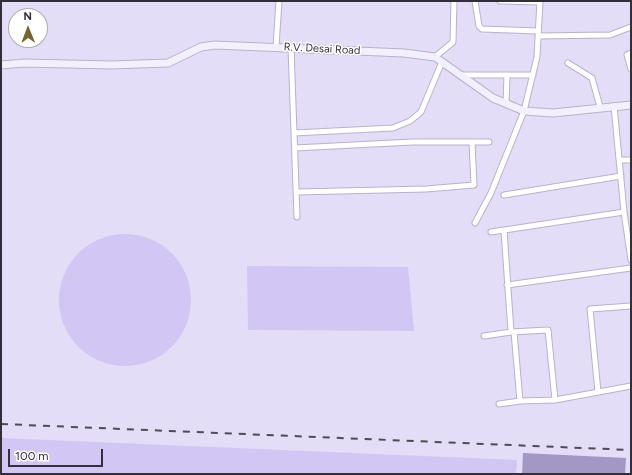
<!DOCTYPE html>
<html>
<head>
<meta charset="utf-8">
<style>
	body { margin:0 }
	#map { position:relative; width:632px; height:475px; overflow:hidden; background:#e3ddf7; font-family:Figtree,sans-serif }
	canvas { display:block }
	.frame { position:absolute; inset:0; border:2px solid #322f39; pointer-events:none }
	.north { position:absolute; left:8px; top:8px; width:40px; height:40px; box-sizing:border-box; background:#fff; border:1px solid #adacb0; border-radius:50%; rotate:359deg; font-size:11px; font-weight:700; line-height:16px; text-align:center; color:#322f39 }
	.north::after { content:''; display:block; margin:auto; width:14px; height:18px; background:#786232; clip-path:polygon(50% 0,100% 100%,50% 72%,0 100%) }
	.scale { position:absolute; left:8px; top:449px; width:95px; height:18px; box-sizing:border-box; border:2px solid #322f39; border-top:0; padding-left:5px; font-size:12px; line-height:14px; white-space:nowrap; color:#322f39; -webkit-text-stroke:3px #fff; paint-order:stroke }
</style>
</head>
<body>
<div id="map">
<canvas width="632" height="475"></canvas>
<div class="frame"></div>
<div class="north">N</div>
<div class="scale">100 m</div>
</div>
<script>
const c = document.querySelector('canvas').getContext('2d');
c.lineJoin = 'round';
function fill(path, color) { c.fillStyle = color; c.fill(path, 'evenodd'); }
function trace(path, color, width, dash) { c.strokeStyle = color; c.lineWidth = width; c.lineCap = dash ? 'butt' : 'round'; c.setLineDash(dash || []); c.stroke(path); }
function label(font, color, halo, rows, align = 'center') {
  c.font = font + ' Figtree,sans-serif'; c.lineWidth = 3; c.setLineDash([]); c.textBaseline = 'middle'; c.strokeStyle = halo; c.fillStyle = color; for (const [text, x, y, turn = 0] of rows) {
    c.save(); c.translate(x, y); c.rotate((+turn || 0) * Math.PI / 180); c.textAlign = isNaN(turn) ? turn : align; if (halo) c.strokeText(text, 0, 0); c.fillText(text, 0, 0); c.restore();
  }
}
const green = new Path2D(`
	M59 300a66 66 0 1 1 132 0a66 66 0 1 1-132 0Z
	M 247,266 L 408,267 L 414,331 L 248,330 Z
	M 1,438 L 517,460 L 516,474 L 1,474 Z`);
const water = new Path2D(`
	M 523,453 L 626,458 L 625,474 L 522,474 Z`);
const street = new Path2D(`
	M 475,1 L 479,26 L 482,29 L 538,31
	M 500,1 L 540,2
	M 538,36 L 610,35 L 631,27
	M 276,47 L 279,1
	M 291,48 L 297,217
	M 631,53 L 627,55 L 631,69
	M 435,57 L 453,42 L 454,1
	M 568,63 L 592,78 L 600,107
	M 462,75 L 533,75
	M 506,104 L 507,75
	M 614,106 L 624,212 L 631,260
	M 294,133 L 393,128 L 410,121 L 421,112 L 442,62
	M 295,148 L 412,142 L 472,142
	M 620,160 L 631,160
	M 297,192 L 426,189 L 474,185 L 472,142 L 489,142
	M 504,195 L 621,176
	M 475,223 L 491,193 L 524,111 L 537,57 L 540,1
	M 504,230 L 511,332
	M 491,232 L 624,212
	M 507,285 L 631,268
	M 514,332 L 520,401
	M 484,336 L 511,332 L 548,330 L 555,400
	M 598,392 L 590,309 L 631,306
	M 499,404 L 520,401 L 555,400 L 631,386`);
const secondary = new Path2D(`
	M 1,65 L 25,63 L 111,65 L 168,63 L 201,47 L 215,45 L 404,53 L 435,57 L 493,98 L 524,111 L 553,113 L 631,105`);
const rail = new Path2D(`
	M 1,424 L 631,450`);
const streetNames = [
	["R.V. Desai Road",322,49,3]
];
fill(green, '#d1c6f4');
fill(water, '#a397c6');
trace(street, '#b8b2cb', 7);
trace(secondary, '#b8b2cb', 9);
trace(street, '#fff', 5);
trace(secondary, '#f3f0fe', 7);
trace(rail, '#4e4a57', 2, [7, 7]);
label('11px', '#322f39', '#fff', streetNames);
</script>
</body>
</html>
